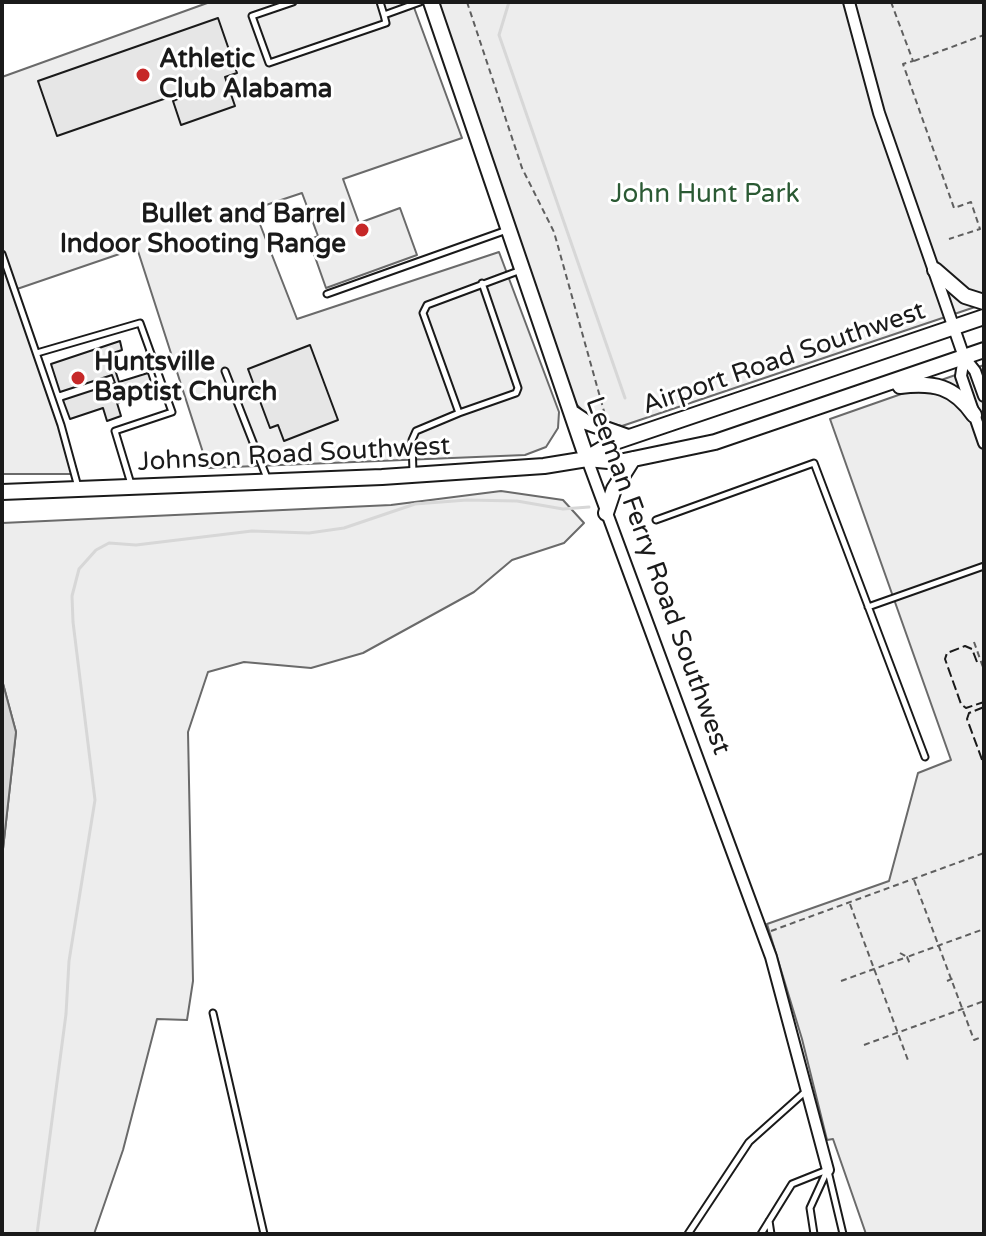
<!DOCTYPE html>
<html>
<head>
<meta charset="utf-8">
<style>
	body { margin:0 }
	#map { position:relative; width:986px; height:1236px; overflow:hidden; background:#fff; font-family:"Varela Round",sans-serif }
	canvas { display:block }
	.frame { position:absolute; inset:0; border:4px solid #1a1a1a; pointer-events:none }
</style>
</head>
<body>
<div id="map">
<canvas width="986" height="1236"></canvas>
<div class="frame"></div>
</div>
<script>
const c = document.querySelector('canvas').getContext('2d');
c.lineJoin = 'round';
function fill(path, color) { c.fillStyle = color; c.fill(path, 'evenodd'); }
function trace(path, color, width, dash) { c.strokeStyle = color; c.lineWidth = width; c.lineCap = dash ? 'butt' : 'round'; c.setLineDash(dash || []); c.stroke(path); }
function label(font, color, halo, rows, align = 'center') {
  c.font = font + ' "Varela Round",sans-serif'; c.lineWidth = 6; c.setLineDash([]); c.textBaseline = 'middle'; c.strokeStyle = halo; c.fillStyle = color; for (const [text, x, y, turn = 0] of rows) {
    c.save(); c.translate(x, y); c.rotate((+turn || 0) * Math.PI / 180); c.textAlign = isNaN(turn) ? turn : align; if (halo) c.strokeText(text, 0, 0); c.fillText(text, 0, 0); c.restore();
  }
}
const built = new Path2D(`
	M 210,2 L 412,2 L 462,138 L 343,179 L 359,223 L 400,208 L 417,255 L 326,288 L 309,240 L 318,236 L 302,193 L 254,209 L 297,319 L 499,252 L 559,412 L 558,428 L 546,447 L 525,455 L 208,468 L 137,248 L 17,289 L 78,474 L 2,474 L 2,77 Z
	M 430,2 L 984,2 L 984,304 L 622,426 L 591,419 L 576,404 Z
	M 984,365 L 984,1234 L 866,1234 L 833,1139 L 827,1140 L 802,1039 L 767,924 L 889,881 L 918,773 L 951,760 L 830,419 Z
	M 501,491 L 563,500 L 584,523 L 564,543 L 512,560 L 474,592 L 363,653 L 311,668 L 244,662 L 208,672 L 188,732 L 193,981 L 187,1020 L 157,1019 L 123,1150 L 94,1234 L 2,1234 L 2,858 L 16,732 L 2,680 L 2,523 L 391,505 Z`);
const water = new Path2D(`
	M 2,680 L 16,732 L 2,858 Z`);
const stream = new Path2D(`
	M 509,2 L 499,35 L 625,398
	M 37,1234 L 66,1014 L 69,961 L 95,800 L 73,622 L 72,596 L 79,569 L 96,550 L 109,543 L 136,545 L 252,531 L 309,533 L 344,528 L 415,504 L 467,500 L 517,501 L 563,509 L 589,507`);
const building = new Path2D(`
	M 218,18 L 237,73 L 225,77 L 235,106 L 181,125 L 173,101 L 182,97 L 181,93 L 57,136 L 38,81 Z
	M 120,341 L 122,350 L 110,354 L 119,382 L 148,373 L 154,391 L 117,403 L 121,416 L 107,421 L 103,408 L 70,419 L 63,400 L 115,383 L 112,375 L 60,392 L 51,364 Z
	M 310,345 L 338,420 L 284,441 L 278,425 L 270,428 L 248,369 Z`);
const path = new Path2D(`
	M 467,2 L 522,168 L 554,232 L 605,415
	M 891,2 L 913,61 L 903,64 L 954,208 L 971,202 L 980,229 L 949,239
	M 914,61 L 984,35
	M 974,642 L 984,670
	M 914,880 L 974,1040 L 979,1038
	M 850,904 L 909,1063
	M 771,931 L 984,853
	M 900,953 L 907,957 L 984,929
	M 841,981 L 907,957 L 910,964
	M 947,981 L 956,977
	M 864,1045 L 984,1001`);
const lane = new Path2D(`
	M 293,2 L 252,16 L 269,63 L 386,23 L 384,15 L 420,2
	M 380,2 L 384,15
	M 2,254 L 61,425 L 78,487
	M 327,294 L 507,230
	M 37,353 L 140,323 L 172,412 L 115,431 L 131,484
	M 225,371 L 267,478
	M 459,413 L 516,393 L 518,388 L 482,283
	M 413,473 L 412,440 L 416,431 L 459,413 L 423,313 L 427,305 L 521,270
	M 656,520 L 814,463 L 925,757
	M 868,607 L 984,566
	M 213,1013 L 264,1234
	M 828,1171 L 843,1234
	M 769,1221 L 771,1234
	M 688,1234 L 749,1142 L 806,1091
	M 761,1234 L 792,1184 L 827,1170
	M 814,1234 L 810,1208 L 827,1171`);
const street = new Path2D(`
	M 849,2 L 879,113 L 964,357 L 975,371 L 984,396
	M 964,357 L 961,376 L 984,443
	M 587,459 L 771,957 L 828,1170`);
const secondary = new Path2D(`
	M 431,2 L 587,459
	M 935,270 L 965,296 L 984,302
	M 900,386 C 934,382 954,386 974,415
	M 571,412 L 586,422 L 628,437
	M 587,458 L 612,443 L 984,317
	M 2,492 L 382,477 L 544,466 L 587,459 L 619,462 L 715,442 L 984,350
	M 606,513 L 614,489 L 633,459`);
const fence = new Path2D(`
	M 977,662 L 972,649 L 965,646 L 947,653 L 945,659 L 961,704 L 966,708 L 984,702
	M 983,680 L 984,682
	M 984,707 L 969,713 L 967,719 L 984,765`);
const markers = [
	[143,75,8,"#c62828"],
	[362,230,8,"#c62828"],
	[78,378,8,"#c62828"]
];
const poiNames = [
	["Athletic",159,60],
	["Club Alabama",159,90],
	["Bullet and Barrel",346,215,"right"],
	["Indoor Shooting Range",346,245,"right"],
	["Huntsville",94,363],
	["Baptist Church",94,393]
];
const parkNames = [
	["John Hunt Park",705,195]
];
const streetNames = [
	["Airport Road Southwest",784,359,-19],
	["Johnson Road Southwest",294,455,-3],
	["Leeman Ferry Road Southwest",657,576,70]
];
fill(built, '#ededed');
trace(built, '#6a6a6a', 2);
fill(water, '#d7d7d7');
trace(water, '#6a6a6a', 2);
trace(stream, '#d7d7d7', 3);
fill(building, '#e6e6e6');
trace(building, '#1a1a1a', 2);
trace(lane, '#1a1a1a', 9);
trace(street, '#1a1a1a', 14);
trace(secondary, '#1a1a1a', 18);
trace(path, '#5f5f5f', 2, [6, 4]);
trace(lane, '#fff', 5);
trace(street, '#fff', 10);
trace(secondary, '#fff', 14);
trace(fence, '#1a1a1a', 2, [10, 4]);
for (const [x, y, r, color] of markers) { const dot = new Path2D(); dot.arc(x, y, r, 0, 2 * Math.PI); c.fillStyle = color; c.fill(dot); trace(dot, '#fff', 3); }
label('bold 26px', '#1a1a1a', '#fff', poiNames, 'left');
label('26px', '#2b5a34', '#fff', parkNames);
label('26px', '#1a1a1a', '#fff', streetNames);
</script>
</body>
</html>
